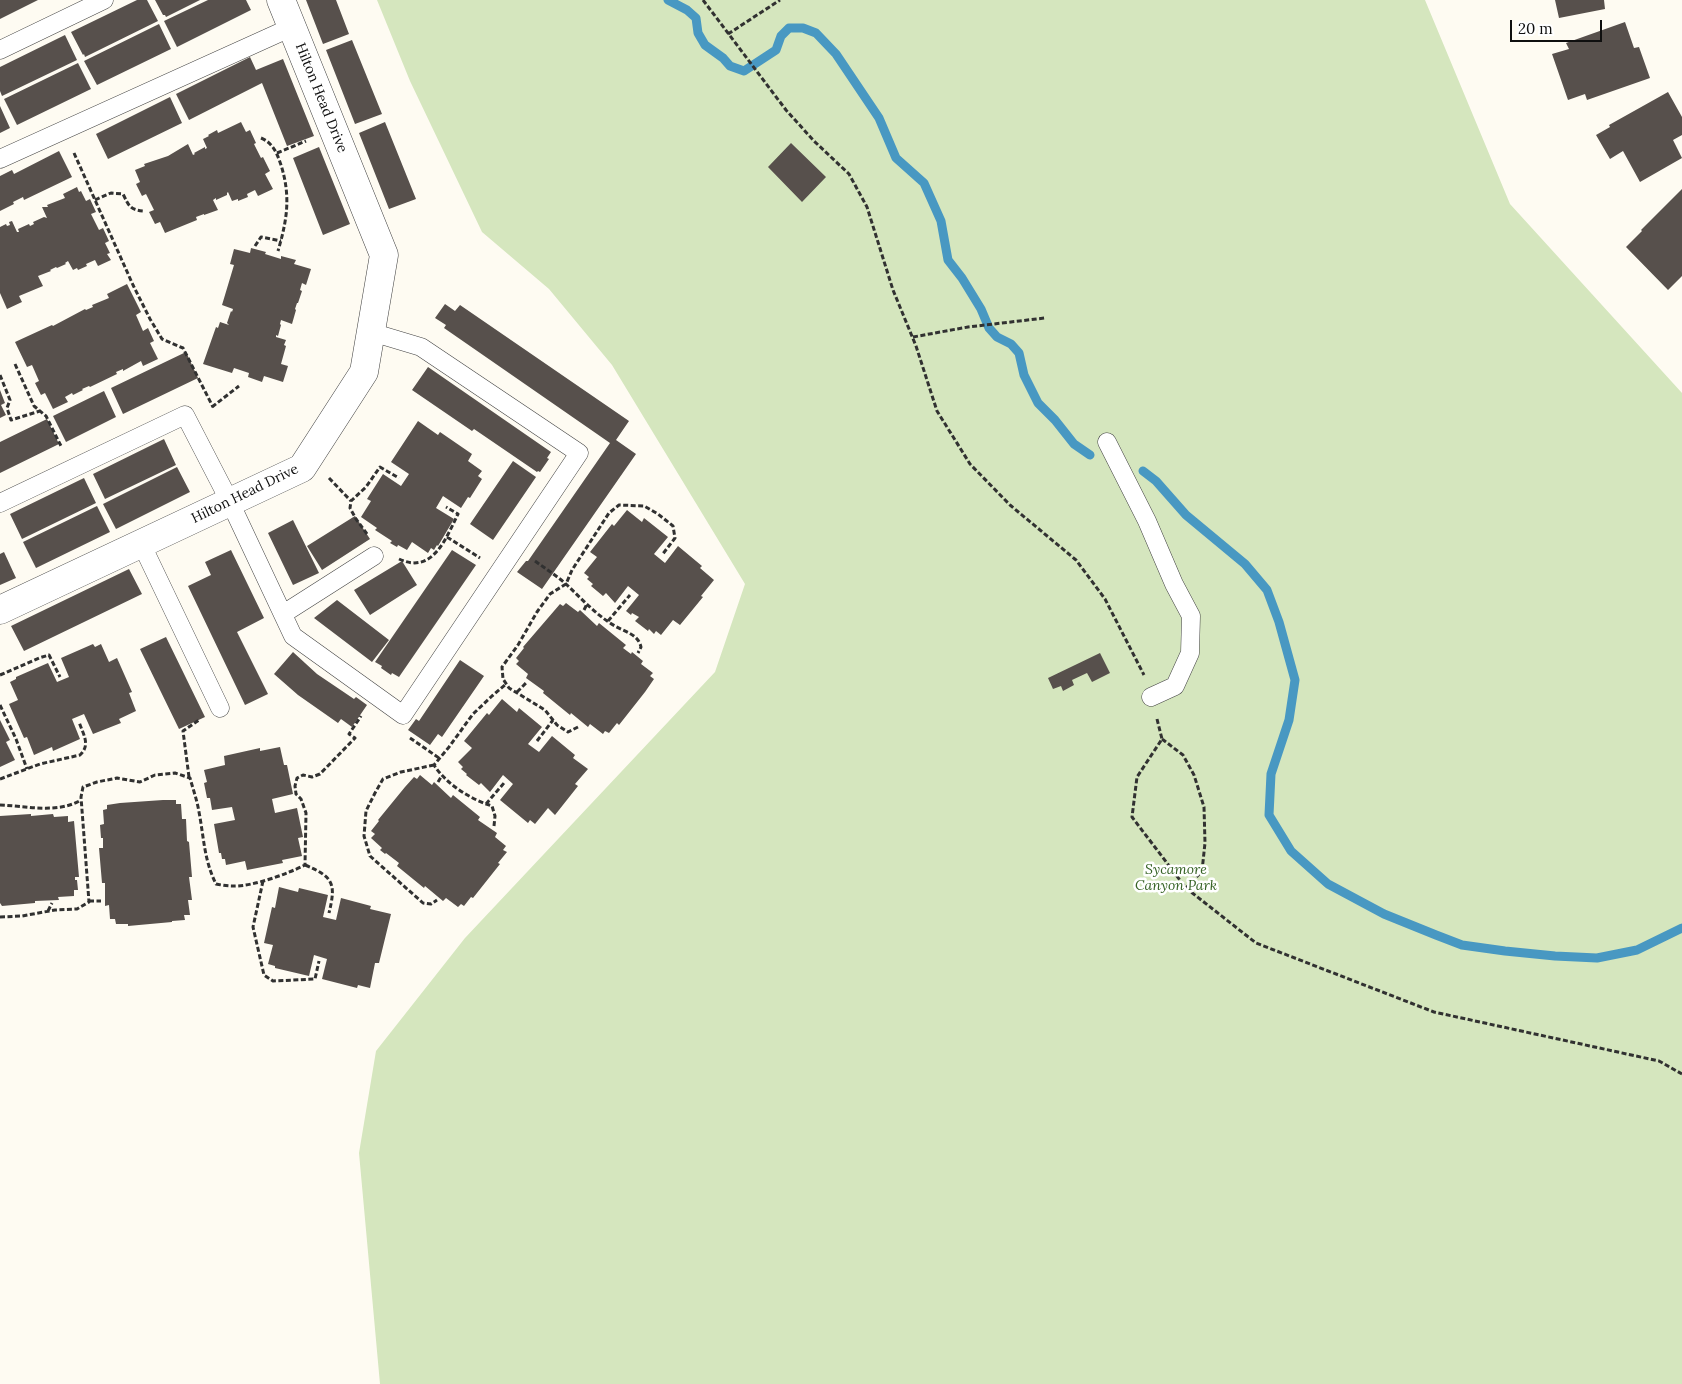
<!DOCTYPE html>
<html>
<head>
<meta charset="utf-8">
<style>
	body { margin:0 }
	#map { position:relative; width:1682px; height:1384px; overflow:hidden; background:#fefbf2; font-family:Lora,serif }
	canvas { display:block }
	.scale { position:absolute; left:1510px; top:20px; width:92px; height:22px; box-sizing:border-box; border:2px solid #0f0f0f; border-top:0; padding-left:6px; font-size:15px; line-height:18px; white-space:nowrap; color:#0f0f0f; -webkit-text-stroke:4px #fff; paint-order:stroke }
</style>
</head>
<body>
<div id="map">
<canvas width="1682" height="1384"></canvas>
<div class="scale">20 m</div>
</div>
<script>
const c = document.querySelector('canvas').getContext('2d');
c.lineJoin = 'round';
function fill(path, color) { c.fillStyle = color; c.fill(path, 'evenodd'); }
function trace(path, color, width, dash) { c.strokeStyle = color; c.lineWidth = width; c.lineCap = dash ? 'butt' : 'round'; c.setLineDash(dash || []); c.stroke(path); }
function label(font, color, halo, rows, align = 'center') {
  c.font = font + ' Lora,serif'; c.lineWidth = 5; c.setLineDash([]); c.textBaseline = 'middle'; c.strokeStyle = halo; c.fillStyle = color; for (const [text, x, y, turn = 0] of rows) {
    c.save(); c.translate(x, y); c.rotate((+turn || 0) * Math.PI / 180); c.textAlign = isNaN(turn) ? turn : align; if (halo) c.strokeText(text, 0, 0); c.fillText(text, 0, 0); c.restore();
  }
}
const green = new Path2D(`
	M 377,0 L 1425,0 L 1510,204 L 1682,393 L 1682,1384 L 380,1384 L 359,1153 L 376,1051 L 465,938 L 715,672 L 745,584 L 612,365 L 549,289 L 482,232 L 410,81 Z`);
const stream = new Path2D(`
	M 668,0 L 687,10 L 696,18 L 698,33 L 705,45 L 723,58 L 730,66 L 744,71 L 776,50 L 781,36 L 789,28 L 803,28 L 816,33 L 836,54 L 879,118 L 896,158 L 924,183 L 941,221 L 948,260 L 962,278 L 981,309 L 989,328 L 997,337 L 1011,344 L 1019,353 L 1024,375 L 1038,403 L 1055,420 L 1074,444 L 1090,455
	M 1143,471 L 1156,481 L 1186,515 L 1245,564 L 1267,590 L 1279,622 L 1295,680 L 1289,720 L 1271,774 L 1269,815 L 1291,851 L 1328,884 L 1384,914 L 1436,935 L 1462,945 L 1505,951 L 1555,956 L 1597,958 L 1637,950 L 1682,928`);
const building = new Path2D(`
	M 0,0 L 38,0 L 0,19 Z
	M 137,0 L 147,0 L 158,21 L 85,57 L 84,54 L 83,55 L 71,32 Z
	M 155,0 L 200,0 L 166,17 L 165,15 L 163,15 Z
	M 208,0 L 246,0 L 251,10 L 177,47 L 164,21 Z
	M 306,0 L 336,0 L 349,34 L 323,44 Z
	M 1555,0 L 1604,0 L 1605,9 L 1559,18 Z
	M 1625,22 L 1634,48 L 1639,47 L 1650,78 L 1587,100 L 1585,94 L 1568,100 L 1552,54 L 1569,49 L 1566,43 Z
	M 159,24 L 171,49 L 97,85 L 84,61 Z
	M 65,35 L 77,60 L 2,96 L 0,91 L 0,67 Z
	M 352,40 L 382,114 L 355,124 L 326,50 Z
	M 250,57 L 256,70 L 283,59 L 314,136 L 287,146 L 262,83 L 189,120 L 176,94 Z
	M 78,63 L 91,89 L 17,125 L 4,99 Z
	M 1668,92 L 1682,117 L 1682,135 L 1673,140 L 1682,158 L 1640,182 L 1623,151 L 1610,159 L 1596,135 L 1610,127 L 1609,125 Z
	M 170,97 L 182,123 L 108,159 L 96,134 Z
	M 0,106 L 10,128 L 0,133 Z
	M 241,122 L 246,132 L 250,130 L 256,143 L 254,144 L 261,158 L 263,157 L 270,171 L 265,174 L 273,189 L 258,196 L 255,190 L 247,194 L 248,197 L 238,201 L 238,199 L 232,201 L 228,192 L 227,193 L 227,195 L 216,200 L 216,198 L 213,200 L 218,210 L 204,215 L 204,214 L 196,217 L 197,220 L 165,233 L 160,222 L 155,224 L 149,212 L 154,210 L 146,194 L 142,196 L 136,184 L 140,182 L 135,170 L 145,166 L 144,164 L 168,156 L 188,144 L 193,155 L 195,154 L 194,153 L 205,147 L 205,149 L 207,148 L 203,139 L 209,136 L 208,135 L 217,130 L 218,133 Z
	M 385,122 L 416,199 L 389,209 L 359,133 Z
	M 791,143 L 826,177 L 802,202 L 768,167 Z
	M 319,147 L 350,224 L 323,235 L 293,158 Z
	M 59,151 L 72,177 L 24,200 L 23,197 L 13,202 L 14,204 L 0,211 L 0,176 L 12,170 L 14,174 Z
	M 77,187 L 79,192 L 81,191 L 86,201 L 90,199 L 96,212 L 91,214 L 99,230 L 103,228 L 109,241 L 105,243 L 110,253 L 107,254 L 111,260 L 98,266 L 95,260 L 86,264 L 87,266 L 78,270 L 77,268 L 73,270 L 68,261 L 65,263 L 66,264 L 57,268 L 56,267 L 50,270 L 51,271 L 38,276 L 43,286 L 19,296 L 22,302 L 7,309 L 0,293 L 0,227 L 6,224 L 7,226 L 10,225 L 9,222 L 12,221 L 17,232 L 19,232 L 18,229 L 29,224 L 30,226 L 34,224 L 33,222 L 44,217 L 47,218 L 42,207 L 48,207 L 47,205 L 65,198 L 63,194 Z
	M 1682,189 L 1682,276 L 1668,290 L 1626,247 L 1642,231 L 1641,230 Z
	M 251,248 L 266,252 L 265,254 L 281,259 L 281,256 L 296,260 L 294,264 L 311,269 L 306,285 L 302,283 L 300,290 L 302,291 L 298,303 L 297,303 L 295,309 L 296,310 L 292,324 L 281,320 L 280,324 L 281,325 L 278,336 L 276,335 L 276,337 L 286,340 L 284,345 L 286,346 L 281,364 L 288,366 L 283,382 L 264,376 L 262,382 L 248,377 L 249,373 L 234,368 L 232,373 L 203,364 L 216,327 L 218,328 L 220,322 L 229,325 L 227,323 L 231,311 L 232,312 L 233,309 L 222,305 L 234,265 L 230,264 L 234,249 L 250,253 Z
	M 127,284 L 141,312 L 136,315 L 143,331 L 148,328 L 154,341 L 150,343 L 158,359 L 143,366 L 141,361 L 123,371 L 123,369 L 116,372 L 117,374 L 90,387 L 89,386 L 82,389 L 83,390 L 73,395 L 72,393 L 65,397 L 68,402 L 53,409 L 45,393 L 41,395 L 35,383 L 39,381 L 32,365 L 27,367 L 15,342 L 52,325 L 53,326 L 85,309 L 86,310 L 93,307 L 92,305 L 109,298 L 107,294 Z
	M 445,304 L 455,311 L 460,305 L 629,421 L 616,440 L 636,454 L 542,589 L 517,572 L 526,561 L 528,561 L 610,443 L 444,328 L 446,325 L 435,318 Z
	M 186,352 L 198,378 L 123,414 L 111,388 Z
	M 428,367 L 551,452 L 547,458 L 549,459 L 540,472 L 538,471 L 537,472 L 474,429 L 472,431 L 412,390 Z
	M 0,390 L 5,403 L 1,405 L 6,415 L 0,418 Z
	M 104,391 L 116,417 L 66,442 L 53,416 Z
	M 47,419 L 59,444 L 0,473 L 0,442 Z
	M 418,421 L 438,435 L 440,432 L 472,454 L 468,461 L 482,471 L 478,476 L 482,479 L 470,498 L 468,497 L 461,508 L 443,496 L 436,508 L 454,519 L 438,546 L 437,545 L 434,550 L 431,548 L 428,553 L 412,542 L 407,550 L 398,545 L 397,547 L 390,543 L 392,541 L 375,530 L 377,528 L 361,517 L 371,501 L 367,499 L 383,474 L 401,486 L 409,474 L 391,462 Z
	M 164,439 L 176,465 L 105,499 L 93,474 Z
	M 513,461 L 536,477 L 493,540 L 470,524 Z
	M 177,467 L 190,492 L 116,529 L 103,504 Z
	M 84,478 L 96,503 L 22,539 L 10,514 Z
	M 97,506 L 110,532 L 36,568 L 23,542 Z
	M 627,510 L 642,522 L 644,518 L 668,537 L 654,554 L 665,563 L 678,546 L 702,566 L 700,568 L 714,580 L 701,596 L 703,597 L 680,625 L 673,620 L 661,635 L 656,631 L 654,634 L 649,629 L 648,631 L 635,621 L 639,617 L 632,613 L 631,615 L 626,611 L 639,595 L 628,586 L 615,603 L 606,593 L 603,596 L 591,586 L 593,584 L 587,579 L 589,577 L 584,573 L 597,557 L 590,552 L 612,524 L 614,526 Z
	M 355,516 L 370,539 L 322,570 L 307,546 Z
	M 293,520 L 319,573 L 293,585 L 268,533 Z
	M 231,550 L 264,618 L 237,632 L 268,694 L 245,705 L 188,586 L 211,575 L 205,562 Z
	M 452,550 L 476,565 L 399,677 L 392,673 L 391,675 L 381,668 L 382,666 L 375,662 Z
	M 4,552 L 16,578 L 0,585 L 0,554 Z
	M 402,561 L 417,585 L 370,615 L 354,590 Z
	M 129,569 L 142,594 L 24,651 L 11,626 Z
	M 337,600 L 389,640 L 372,662 L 314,618 Z
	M 566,603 L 578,612 L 580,610 L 597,626 L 599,623 L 626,645 L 623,648 L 631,654 L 632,652 L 643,661 L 641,664 L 653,673 L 650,676 L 654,679 L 645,692 L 619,725 L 617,723 L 609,733 L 605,731 L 603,734 L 590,724 L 588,727 L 571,713 L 570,715 L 543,693 L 544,691 L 526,678 L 528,674 L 516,664 L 519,661 L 516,658 L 524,648 L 523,647 L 560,604 L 563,606 Z
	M 166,637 L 205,717 L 179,729 L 140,649 Z
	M 93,644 L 95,647 L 101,644 L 109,662 L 117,658 L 132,692 L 129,693 L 136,711 L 119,719 L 121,723 L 93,734 L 84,714 L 72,719 L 80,739 L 53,751 L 52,747 L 34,755 L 27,737 L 24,738 L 9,704 L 18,700 L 10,682 L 16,679 L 16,677 L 48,663 L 57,682 L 69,677 L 61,658 Z
	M 293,652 L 317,674 L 354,699 L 356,697 L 367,705 L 352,727 L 341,719 L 338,723 L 298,695 L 274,674 Z
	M 1100,653 L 1110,673 L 1092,682 L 1087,673 L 1072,680 L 1074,685 L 1063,691 L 1061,686 L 1053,689 L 1048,678 Z
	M 460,660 L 484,676 L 442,737 L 438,734 L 430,745 L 408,730 L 416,719 L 419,721 Z
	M 502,699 L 517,712 L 519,708 L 542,727 L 528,744 L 539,752 L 552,736 L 575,755 L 573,758 L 588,769 L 575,784 L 578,786 L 555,815 L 548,808 L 535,824 L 530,820 L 528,823 L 500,800 L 513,784 L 503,775 L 490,792 L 481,783 L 479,785 L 466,775 L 467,774 L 461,769 L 463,767 L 458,762 L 472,748 L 464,741 L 487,713 L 489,715 Z
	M 0,720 L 10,740 L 6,742 L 15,760 L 0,767 Z
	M 280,747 L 284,765 L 287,765 L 293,794 L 272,799 L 275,813 L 297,808 L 303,837 L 298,838 L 302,856 L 282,860 L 283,863 L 247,870 L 245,861 L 226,865 L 225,859 L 222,859 L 221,853 L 219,853 L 214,824 L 235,820 L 232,807 L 212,810 L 210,798 L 207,798 L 204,783 L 207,782 L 204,770 L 225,765 L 224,756 L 260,748 L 260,751 Z
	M 420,775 L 432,785 L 434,782 L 451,798 L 453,795 L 480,817 L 478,820 L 497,833 L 495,837 L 506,846 L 503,850 L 507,852 L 498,863 L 500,864 L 473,898 L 471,897 L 464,906 L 461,904 L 458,907 L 446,898 L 443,901 L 425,886 L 424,888 L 397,866 L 399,863 L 386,853 L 385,854 L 380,850 L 382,848 L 371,838 L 375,834 L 371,831 L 379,821 L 378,820 L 405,787 L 414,777 L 417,779 Z
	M 163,800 L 176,800 L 176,804 L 181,804 L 182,819 L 186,819 L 187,841 L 189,842 L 192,877 L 189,877 L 192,900 L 188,900 L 190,915 L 184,915 L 185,920 L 172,921 L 172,922 L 128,926 L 128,924 L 116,924 L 115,919 L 110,919 L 109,905 L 105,906 L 105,883 L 102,883 L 99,848 L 103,848 L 103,838 L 101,838 L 100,825 L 104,824 L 103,810 L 107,809 L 107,805 L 120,803 Z
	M 31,814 L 31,816 L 53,814 L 54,817 L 68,816 L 68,822 L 74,821 L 79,877 L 75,877 L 75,880 L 77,880 L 78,890 L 74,890 L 74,896 L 58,897 L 59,900 L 35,901 L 35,903 L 2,906 L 0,903 L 0,816 Z
	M 279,887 L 298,892 L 299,888 L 328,895 L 323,917 L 336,920 L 341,898 L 371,906 L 370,909 L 391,914 L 379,963 L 375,963 L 370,988 L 358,985 L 357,988 L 322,979 L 327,959 L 314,955 L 309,976 L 275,968 L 275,966 L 268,964 L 273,945 L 264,943 L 272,907 L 275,908 Z`);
const path = new Path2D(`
	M 703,0 L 786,110 L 814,141 L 849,174 L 867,207 L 893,290 L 916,346 L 937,411 L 970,464 L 1010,505 L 1076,560 L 1105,599 L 1144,675
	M 728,34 L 780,0
	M 261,138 C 273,143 277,153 281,165 C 291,197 287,220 278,251
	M 74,153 L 133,285 L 150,319 L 162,339 L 183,348 L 213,407
	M 277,153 L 306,141
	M 95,200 L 111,193 L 123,194 C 129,206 130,210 144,211
	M 255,246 L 261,237 L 281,241
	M 913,337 L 968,327 L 1045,318
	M 15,364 L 34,406 L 46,416 L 62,448
	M 0,375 L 10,400 L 7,408 L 11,420 L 40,411
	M 212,407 L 239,386
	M 329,478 L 351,501
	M 367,534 L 356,519 L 350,508 L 351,501 L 366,487 L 380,467 L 399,478
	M 447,537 L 480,558
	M 399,559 C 433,575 446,538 458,514 L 446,507
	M 535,561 C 546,569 557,576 567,585 C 582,599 596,615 615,626 C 625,632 638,634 641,647 L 638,653
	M 584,610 L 587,604
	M 608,621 L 630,595
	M 0,675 L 39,658 L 49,655 L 60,677
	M 517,692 L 526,683
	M 0,705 L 16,739 L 27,769
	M 1157,719 L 1162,739 L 1137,777 L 1132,817 L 1186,888 L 1256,943 L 1434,1012 L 1659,1061 L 1682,1074
	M 578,727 L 568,732 L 557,725 L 545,710 L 509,688 L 503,679 L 502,667 L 518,645 L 537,612 L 550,594 L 566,584 L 572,570 L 609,513 L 619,505 L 644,506 L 658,514 L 673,526 L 675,538 L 662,555
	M 410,738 L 439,758
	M 1162,739 L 1183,755 L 1194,775 L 1204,807 L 1205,843 L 1202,871 L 1186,888
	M 537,741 L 553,720
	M 434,765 L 401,772 L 383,779 L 375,793 L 366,811 L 364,836 L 370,856 L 423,903 L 431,904 L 437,900
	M 189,777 L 183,731 L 199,720
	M 0,779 L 40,764 L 80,755 C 91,745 83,734 79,722
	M 438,782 L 441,777
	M 486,804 L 504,783
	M 0,805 C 26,806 58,814 81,800
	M 494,826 L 495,816 L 492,806 C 470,799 446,784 434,765 L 449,747 L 473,714 L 492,696 L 506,684
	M 305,865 C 334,877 336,884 329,913
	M 263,881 L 253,927 L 264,975 L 273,981 L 315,979 L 319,961
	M 89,901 L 101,901
	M 48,911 L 52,903
	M 0,917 L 22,916 L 55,910 L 77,909 L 89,902 L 81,797 L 83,787 L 97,782 L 117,778 L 140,782 L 155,775 L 175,773 L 190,778 C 193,789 197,800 199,812 C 204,838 204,860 216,884 C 221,885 227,886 232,886 C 252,887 287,874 305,865 L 306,813 L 301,799 L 296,794 L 295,786 L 297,778 L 303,775 L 312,777 L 320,774 L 355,738 L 349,734 L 361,716`);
const lane = new Path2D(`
	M 0,50 L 104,0
	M 0,159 L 292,27
	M 1107,442 L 1147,521 L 1174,584 L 1191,616 L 1190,653 L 1175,686 L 1151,697
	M 0,503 L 185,415 L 230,502 L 293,636 L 403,715 L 579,453 L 421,347 L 371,332
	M 141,543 L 220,708
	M 283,614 L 374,556`);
const street = new Path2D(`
	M 0,610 L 302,468 L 364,372 L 384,255 L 281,0`);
const streetNames = [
	["Hilton Head Drive",321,98,68],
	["Hilton Head Drive",245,494,-26]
];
const parkNames = [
	["Sycamore",1176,870],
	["Canyon Park",1176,886]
];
fill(green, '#d5e6be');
trace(stream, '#4898c2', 9);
fill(building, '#57504c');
trace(lane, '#424242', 19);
trace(street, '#424242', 29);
trace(path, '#313131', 3, [5, 2.5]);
trace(lane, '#fff', 18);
trace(street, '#fff', 28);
label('14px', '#0f0f0f', '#fff', streetNames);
label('italic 14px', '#356224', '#fff', parkNames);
</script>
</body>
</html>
